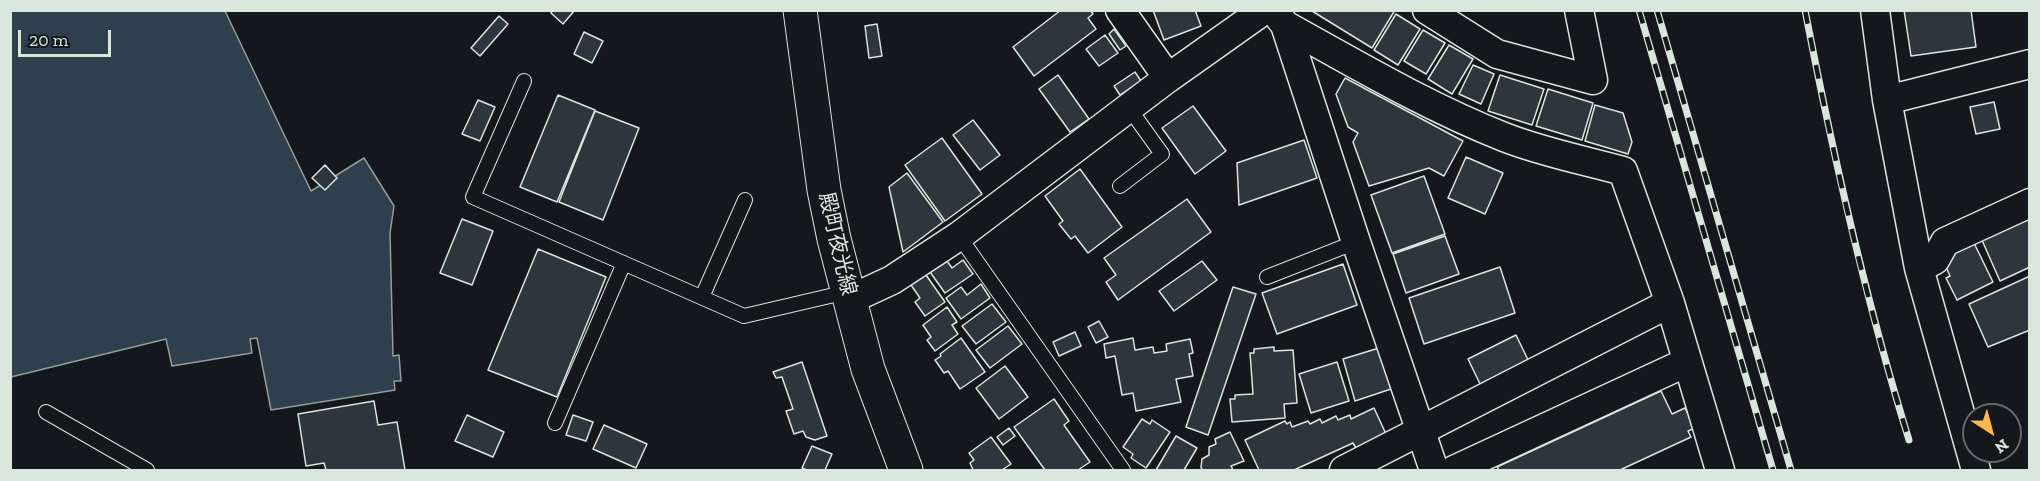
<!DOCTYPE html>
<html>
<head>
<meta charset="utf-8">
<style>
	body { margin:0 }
	#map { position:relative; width:2040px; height:481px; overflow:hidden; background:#14181c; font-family:"Zilla Slab",serif }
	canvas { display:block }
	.frame { position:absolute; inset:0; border:12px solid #d8e6dc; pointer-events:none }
	.north { position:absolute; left:1962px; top:403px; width:60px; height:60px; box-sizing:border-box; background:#14181c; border:2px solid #626a69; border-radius:50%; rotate:144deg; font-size:16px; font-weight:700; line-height:24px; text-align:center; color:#d8e6dc }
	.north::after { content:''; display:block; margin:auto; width:21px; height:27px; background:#ffb74d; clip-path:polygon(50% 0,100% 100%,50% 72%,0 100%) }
	.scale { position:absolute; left:18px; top:30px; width:93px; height:27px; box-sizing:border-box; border:3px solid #d8e6dc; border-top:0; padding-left:8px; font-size:18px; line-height:21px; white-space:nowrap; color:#d8e6dc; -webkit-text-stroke:4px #14181c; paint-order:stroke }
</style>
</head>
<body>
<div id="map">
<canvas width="2040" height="481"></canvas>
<div class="frame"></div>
<div class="north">N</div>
<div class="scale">20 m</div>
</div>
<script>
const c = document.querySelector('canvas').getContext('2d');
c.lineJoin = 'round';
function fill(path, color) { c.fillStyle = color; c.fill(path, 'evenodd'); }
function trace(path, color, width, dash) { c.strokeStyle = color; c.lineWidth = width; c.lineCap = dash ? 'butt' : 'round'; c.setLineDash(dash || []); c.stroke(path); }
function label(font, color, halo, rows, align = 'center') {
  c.font = font + ' "Zilla Slab","Noto Sans JP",serif'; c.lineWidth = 4.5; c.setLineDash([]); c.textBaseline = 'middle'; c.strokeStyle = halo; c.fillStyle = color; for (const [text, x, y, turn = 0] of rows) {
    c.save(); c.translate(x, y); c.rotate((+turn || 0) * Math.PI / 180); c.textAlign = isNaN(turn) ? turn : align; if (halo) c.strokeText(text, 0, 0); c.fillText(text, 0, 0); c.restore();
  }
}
const water = new Path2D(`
	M 10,11 L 225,11 L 311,191 L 364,158 L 394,206 L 390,233 L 393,356 L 399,355 L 401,381 L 394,381 L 395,390 L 271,410 L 257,338 L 250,339 L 252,353 L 172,366 L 166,339 L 11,377 Z`);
const building = new Path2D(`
	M 553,10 L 575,10 L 563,24 L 551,13 Z
	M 1061,10 L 1090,10 L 1093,14 L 1088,18 L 1096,29 L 1034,76 L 1013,47 Z
	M 1153,10 L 1195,10 L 1201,26 L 1164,40 Z
	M 1395,10 L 1372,48 L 1312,11 L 1312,10 Z
	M 1904,10 L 1971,10 L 1976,47 L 1911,56 Z
	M 1396,14 L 1420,29 L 1398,65 L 1374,50 Z
	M 499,16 L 508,24 L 480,56 L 471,48 Z
	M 877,24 L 882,56 L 869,58 L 865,26 Z
	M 1114,29 L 1126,46 L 1120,50 L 1109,34 Z
	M 1423,30 L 1445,43 L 1426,74 L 1404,61 Z
	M 584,32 L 603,41 L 592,63 L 574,54 Z
	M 1105,35 L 1118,53 L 1099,66 L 1086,49 Z
	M 1449,45 L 1473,59 L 1452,94 L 1428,79 Z
	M 1473,65 L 1494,74 L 1481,104 L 1459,94 Z
	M 1135,72 L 1141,81 L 1120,95 L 1114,86 Z
	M 1058,75 L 1089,119 L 1070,132 L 1039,89 Z
	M 1500,75 L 1544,89 L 1532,125 L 1488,111 Z
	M 1345,78 L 1463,141 L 1444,176 L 1429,168 L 1369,186 L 1353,142 L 1358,133 L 1348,127 L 1336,94 Z
	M 1548,89 L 1593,103 L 1582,140 L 1536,126 Z
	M 558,95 L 595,110 L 557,202 L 520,187 Z
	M 478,100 L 495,107 L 480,141 L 462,134 Z
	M 1994,102 L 2000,129 L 1976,134 L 1970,107 Z
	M 1595,105 L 1623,113 L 1632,142 L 1628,154 L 1585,141 Z
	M 1193,106 L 1226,151 L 1195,174 L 1162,128 Z
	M 595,111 L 639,128 L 603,220 L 559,202 Z
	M 973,120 L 1000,155 L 980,170 L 953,135 Z
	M 942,138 L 982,194 L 945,221 L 905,165 Z
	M 1304,140 L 1317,178 L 1239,205 L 1237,163 Z
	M 1466,157 L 1503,173 L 1485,214 L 1448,198 Z
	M 325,165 L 337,178 L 325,190 L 312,178 Z
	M 1080,169 L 1122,227 L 1088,253 L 1075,236 L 1071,239 L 1059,224 L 1063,221 L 1045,196 Z
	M 907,173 L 943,222 L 903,252 L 889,187 Z
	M 1424,176 L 1445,234 L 1392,253 L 1371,195 Z
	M 1187,199 L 1211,232 L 1118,300 L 1106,282 L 1116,275 L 1104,258 Z
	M 2030,216 L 2030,267 L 2000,281 L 1981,238 Z
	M 462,219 L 493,231 L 472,285 L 440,273 Z
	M 1445,236 L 1459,274 L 1406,293 L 1393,254 Z
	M 1974,243 L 1993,282 L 1957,300 L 1946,278 L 1950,276 L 1944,262 L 1948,255 Z
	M 538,249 L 606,277 L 557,397 L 488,370 Z
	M 963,260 L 973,274 L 945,293 L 930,272 L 947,261 L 952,268 Z
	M 1202,261 L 1217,280 L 1174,311 L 1159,291 Z
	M 1343,264 L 1357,305 L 1277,334 L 1262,293 Z
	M 1500,267 L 1515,313 L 1424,344 L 1409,298 Z
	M 926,275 L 945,302 L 925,316 L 915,302 L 920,298 L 911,285 Z
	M 2030,276 L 2030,330 L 1988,347 L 1969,304 Z
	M 981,284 L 990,298 L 961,319 L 946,298 L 961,287 L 967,295 Z
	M 1233,287 L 1256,294 L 1208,435 L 1186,427 Z
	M 992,304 L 1006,322 L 976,344 L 962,326 Z
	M 947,307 L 957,322 L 952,325 L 958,334 L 935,351 L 927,340 L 931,337 L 923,325 Z
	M 1099,321 L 1108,337 L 1096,343 L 1088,327 Z
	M 1008,326 L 1022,344 L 990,368 L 976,350 Z
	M 1075,332 L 1081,346 L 1059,356 L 1053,342 Z
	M 1516,335 L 1531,366 L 1483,390 L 1468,359 Z
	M 961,338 L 985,372 L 960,389 L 948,371 L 944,373 L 935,360 L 941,356 L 940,354 Z
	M 1133,338 L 1135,350 L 1153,347 L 1154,353 L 1167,351 L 1166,344 L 1190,339 L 1193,353 L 1189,354 L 1193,376 L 1176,379 L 1181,402 L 1136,411 L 1133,393 L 1122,395 L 1115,356 L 1106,358 L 1104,344 Z
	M 1274,347 L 1274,351 L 1293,350 L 1297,403 L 1284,404 L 1285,418 L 1232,422 L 1230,399 L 1235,399 L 1235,395 L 1253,394 L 1250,353 L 1254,353 L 1254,349 Z
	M 1379,348 L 1391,389 L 1355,401 L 1343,359 Z
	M 802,362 L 827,436 L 815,440 L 806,437 L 803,431 L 794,434 L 786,411 L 793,409 L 782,377 L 776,378 L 773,372 Z
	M 1337,362 L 1349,401 L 1311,413 L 1299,374 Z
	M 1005,366 L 1028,397 L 999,419 L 976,388 Z
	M 1661,391 L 1672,414 L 1685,408 L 1695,428 L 1688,431 L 1691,437 L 1620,470 L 1499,470 L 1497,467 Z
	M 1054,399 L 1069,421 L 1064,425 L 1090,462 L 1078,470 L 1045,470 L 1014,427 Z
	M 374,401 L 378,425 L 397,422 L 405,470 L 326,470 L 324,463 L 306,466 L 298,414 Z
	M 1374,408 L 1386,434 L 1356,448 L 1353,443 L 1294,470 L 1259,470 L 1245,440 L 1285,421 L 1287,424 L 1290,422 L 1292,427 L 1308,421 L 1310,424 L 1320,419 L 1322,423 L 1336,416 L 1338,420 L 1350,415 L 1351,419 Z
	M 467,415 L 504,432 L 493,457 L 455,441 Z
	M 573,415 L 593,422 L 586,441 L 566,435 Z
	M 1142,419 L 1150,424 L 1152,420 L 1170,432 L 1146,468 L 1131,458 L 1133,454 L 1123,447 Z
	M 604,425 L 647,444 L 636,468 L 593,449 Z
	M 1009,428 L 1015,436 L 1003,445 L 997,437 Z
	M 1230,432 L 1244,461 L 1231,466 L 1233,470 L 1202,470 L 1201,467 L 1202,459 L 1209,455 L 1209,447 L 1216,444 L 1215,439 Z
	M 1176,436 L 1197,448 L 1184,470 L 1156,470 Z
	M 991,437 L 1011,464 L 1002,470 L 973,470 L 970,463 L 974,460 L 969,453 Z
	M 812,446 L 832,454 L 825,470 L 807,470 L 802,468 Z`);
const service = new Path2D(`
	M 524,81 L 473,197 L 744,316 L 847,292
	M 1120,186 L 1162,154 L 1129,108
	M 959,236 L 1123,470
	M 1267,277 L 1356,242
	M 702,297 L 745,200
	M 46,412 L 147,470
	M 555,423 L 624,263`);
const minor = new Path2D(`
	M 1120,10 L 1168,78
	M 1427,10 L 1497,54 L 1593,80 L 1579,10
	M 1875,10 L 1887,100 L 1919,268 L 1976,470
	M 1279,17 L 1285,25 L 1356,242 L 1434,470
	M 1285,25 C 1357,65 1428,107 1504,137 C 1542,152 1583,160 1623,171 L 1670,303 L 1720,470
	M 1887,100 L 2030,64
	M 1919,268 L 1935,260 L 1945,242 L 2030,203
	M 849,300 L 892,280 L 959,236 L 1168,78 L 1264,10
	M 1344,470 L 1670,303
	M 1454,470 L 1687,362`);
const tertiary = new Path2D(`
	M 800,10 L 824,190 L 834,239 L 868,369 L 906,470`);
const rail = new Path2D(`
	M 1639,10 L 1773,470
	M 1657,10 L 1791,470
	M 1805,10 C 1833,155 1865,299 1909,440`);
const streetNames = [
	["殿町夜光線",837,244,77]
];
fill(water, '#2f3f4d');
trace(water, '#939e99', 1.5);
fill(building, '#2c363c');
trace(building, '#d8e6dc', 1.5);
trace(service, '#d8e6dc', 16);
trace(minor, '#d8e6dc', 31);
trace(tertiary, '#d8e6dc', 35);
trace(service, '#14181c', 14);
trace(minor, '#14181c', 28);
trace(tertiary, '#14181c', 33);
trace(rail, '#d8e6dc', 7);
trace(rail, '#14181c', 4.5, [14]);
label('21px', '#d8e6dc', '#14181c', streetNames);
</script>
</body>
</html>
